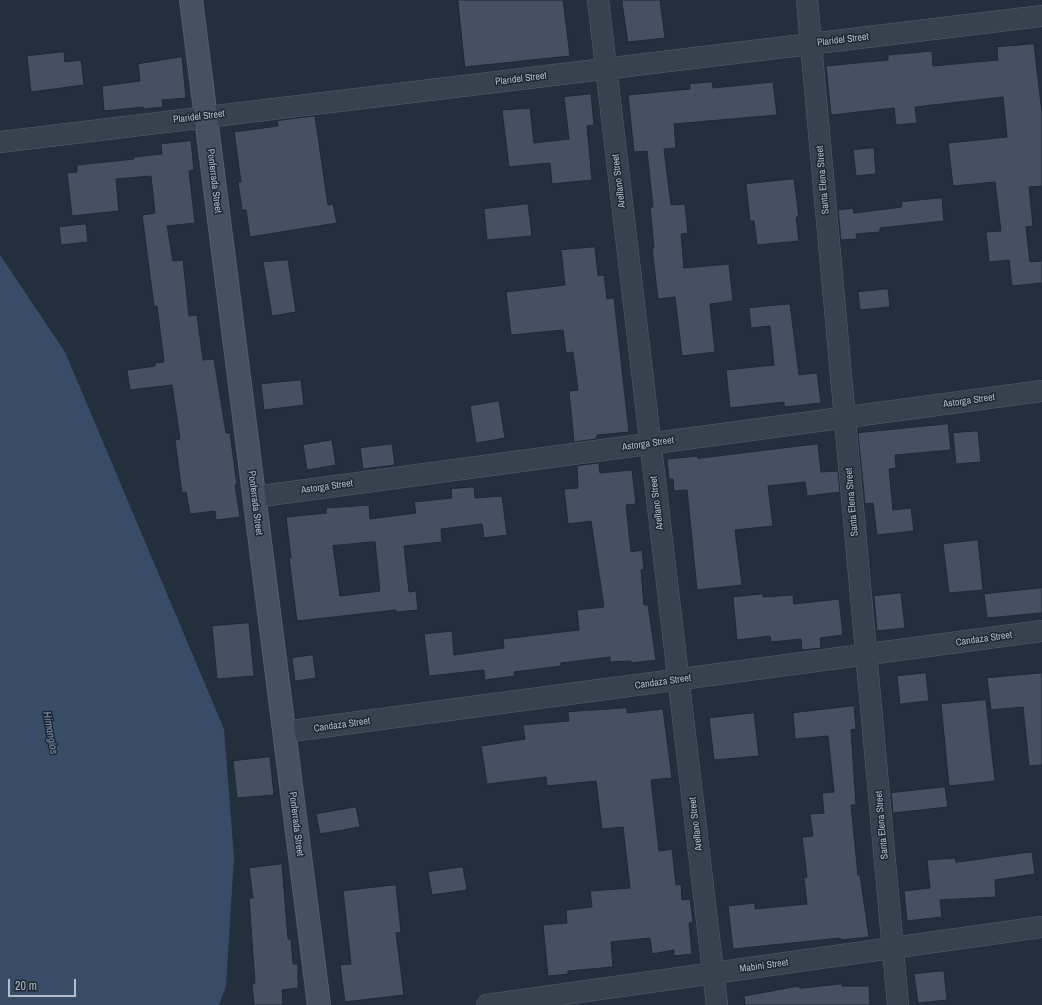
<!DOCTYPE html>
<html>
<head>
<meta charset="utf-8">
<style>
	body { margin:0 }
	#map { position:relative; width:1042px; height:1005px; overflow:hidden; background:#242f3e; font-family:"Archivo Narrow",sans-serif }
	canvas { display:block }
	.scale { position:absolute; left:8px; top:979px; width:68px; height:18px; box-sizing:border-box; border:2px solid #b4bcc9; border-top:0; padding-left:5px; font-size:12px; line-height:14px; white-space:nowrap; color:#b4bcc9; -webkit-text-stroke:3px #1d2633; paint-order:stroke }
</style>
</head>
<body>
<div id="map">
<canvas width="1042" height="1005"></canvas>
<div class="scale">20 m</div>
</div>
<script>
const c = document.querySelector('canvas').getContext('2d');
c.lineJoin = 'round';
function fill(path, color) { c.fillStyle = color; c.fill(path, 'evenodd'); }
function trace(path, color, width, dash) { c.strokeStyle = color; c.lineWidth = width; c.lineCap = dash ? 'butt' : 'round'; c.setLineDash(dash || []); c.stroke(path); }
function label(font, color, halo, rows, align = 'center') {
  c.font = font + ' "Archivo Narrow",sans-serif'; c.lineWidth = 3; c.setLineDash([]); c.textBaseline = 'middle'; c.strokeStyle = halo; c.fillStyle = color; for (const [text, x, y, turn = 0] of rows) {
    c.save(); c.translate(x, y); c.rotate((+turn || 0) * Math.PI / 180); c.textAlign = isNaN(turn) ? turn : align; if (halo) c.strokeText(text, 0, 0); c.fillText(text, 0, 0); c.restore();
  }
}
const water = new Path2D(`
	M 0,255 L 65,352 L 224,729 L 234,857 L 226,986 L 219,1005 L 0,1005 Z`);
const building = new Path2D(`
	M 458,0 L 563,0 L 570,56 L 465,67 Z
	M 622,0 L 660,0 L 665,38 L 628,42 Z
	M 1034,44 L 1042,113 L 1042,186 L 1029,187 L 1033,226 L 1026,227 L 1030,262 L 1042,261 L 1042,283 L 1012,286 L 1009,260 L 989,262 L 986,232 L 1001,231 L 995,182 L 953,186 L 948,143 L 1007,137 L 1003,97 L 915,107 L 917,123 L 896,125 L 894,108 L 831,115 L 826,66 L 888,60 L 888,55 L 932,51 L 933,66 L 998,60 L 997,47 Z
	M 64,52 L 65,62 L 81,60 L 84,85 L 31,92 L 27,56 Z
	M 182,57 L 186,98 L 162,100 L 163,107 L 143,109 L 143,107 L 104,111 L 102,86 L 140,81 L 138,64 Z
	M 712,82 L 713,88 L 773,82 L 777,115 L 674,124 L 676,148 L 664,149 L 671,205 L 685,204 L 688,233 L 681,234 L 684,268 L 729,264 L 733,301 L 710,304 L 715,352 L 682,356 L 675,297 L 658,299 L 652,248 L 654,248 L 650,207 L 653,207 L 647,151 L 634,152 L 628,95 L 690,89 L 690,84 Z
	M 591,94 L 594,125 L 587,126 L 592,180 L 552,184 L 550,163 L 509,167 L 502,110 L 530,108 L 534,143 L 569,139 L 564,97 Z
	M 315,116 L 328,205 L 333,204 L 337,223 L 250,237 L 246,210 L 242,210 L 238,182 L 241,182 L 234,132 L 278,126 L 277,121 Z
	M 191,141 L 194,170 L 189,171 L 195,223 L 167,226 L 173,261 L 183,260 L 189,316 L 197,315 L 203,360 L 214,359 L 226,433 L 230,433 L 237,485 L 235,485 L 240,517 L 216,520 L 215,511 L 190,514 L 186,492 L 182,493 L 175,440 L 180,439 L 172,385 L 130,390 L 127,370 L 155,366 L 155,363 L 164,362 L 157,306 L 154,306 L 142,215 L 155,213 L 151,176 L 116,179 L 119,211 L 72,216 L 67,173 L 77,172 L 77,165 L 134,159 L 134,157 L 162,154 L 161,144 Z
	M 874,148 L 876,174 L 856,176 L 853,150 Z
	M 794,179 L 799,217 L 796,217 L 799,241 L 757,245 L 754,221 L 750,221 L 746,184 Z
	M 942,198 L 944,221 L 880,228 L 880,232 L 856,234 L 857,239 L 841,240 L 838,210 L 853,208 L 854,213 L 902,207 L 901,202 Z
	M 528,204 L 532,236 L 487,240 L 484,209 Z
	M 86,224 L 88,242 L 61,245 L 59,227 Z
	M 595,247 L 598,276 L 604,275 L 607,299 L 614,298 L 629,432 L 597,435 L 596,439 L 574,442 L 569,391 L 578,390 L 573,352 L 566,353 L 563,330 L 511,335 L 506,292 L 565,285 L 561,250 Z
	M 288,260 L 296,312 L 272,316 L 263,262 Z
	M 888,289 L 890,307 L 860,310 L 858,292 Z
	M 790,304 L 799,375 L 817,373 L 821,403 L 784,407 L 784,402 L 730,408 L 726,370 L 774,365 L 770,326 L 751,328 L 749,308 Z
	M 301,380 L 304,405 L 264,410 L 261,384 Z
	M 499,401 L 505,438 L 476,443 L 470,406 Z
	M 948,424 L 951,450 L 895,455 L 896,468 L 889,469 L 893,510 L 911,508 L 914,531 L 877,535 L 873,503 L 865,504 L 858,433 Z
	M 978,431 L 981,462 L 956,464 L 953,433 Z
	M 332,440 L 336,465 L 307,470 L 303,445 Z
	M 392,444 L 395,465 L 363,469 L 360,448 Z
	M 818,444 L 821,472 L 838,471 L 840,492 L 807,496 L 805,482 L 768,486 L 773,526 L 735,530 L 742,585 L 697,590 L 687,490 L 674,491 L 673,479 L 669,479 L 667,459 L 698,456 L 698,458 Z
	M 599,463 L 600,473 L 632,470 L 636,504 L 626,505 L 631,552 L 642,550 L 644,569 L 641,570 L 644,605 L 648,605 L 656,660 L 631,663 L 631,661 L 610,662 L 610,657 L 561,663 L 561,666 L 514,672 L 515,676 L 485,680 L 484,670 L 429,676 L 424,634 L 452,631 L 454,655 L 504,648 L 503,639 L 579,630 L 577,610 L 604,607 L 591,521 L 568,524 L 564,489 L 578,488 L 577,466 Z
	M 474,487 L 475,498 L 502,496 L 507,535 L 484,538 L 482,524 L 441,529 L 442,542 L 404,546 L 409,592 L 416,591 L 418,610 L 396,612 L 396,610 L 297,621 L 289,558 L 291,558 L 286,517 L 326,513 L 326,508 L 369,505 L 370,519 L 416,513 L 414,502 L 452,498 L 451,489 ZM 375,542 L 380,591 L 340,596 L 333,546 Z
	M 978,540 L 983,590 L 949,593 L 943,544 Z
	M 1042,588 L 1042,613 L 987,618 L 984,594 Z
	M 901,593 L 905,628 L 877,631 L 874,596 Z
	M 763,594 L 763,597 L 793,595 L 794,604 L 839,599 L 843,635 L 820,638 L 821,648 L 802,650 L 801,639 L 771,642 L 770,636 L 737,640 L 733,597 Z
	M 249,623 L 254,676 L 217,679 L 212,626 Z
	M 313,655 L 316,678 L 295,681 L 292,658 Z
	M 926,673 L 929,701 L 900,704 L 897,676 Z
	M 1042,673 L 1042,765 L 1029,766 L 1023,707 L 991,710 L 987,678 Z
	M 986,700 L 995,781 L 949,786 L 941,704 Z
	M 854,706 L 856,729 L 851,730 L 856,805 L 851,805 L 858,875 L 860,875 L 869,937 L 841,940 L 840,938 L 733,949 L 728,906 L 755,903 L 755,909 L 807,904 L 804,878 L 807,877 L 802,837 L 813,836 L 810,814 L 824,813 L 822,793 L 834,792 L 828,736 L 795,739 L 793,713 Z
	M 627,708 L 627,713 L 663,709 L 672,778 L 651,780 L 659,851 L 672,849 L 676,885 L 681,884 L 682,900 L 690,899 L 693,922 L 689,923 L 692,954 L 674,956 L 674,950 L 652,954 L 650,938 L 611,942 L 613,967 L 568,971 L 568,974 L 548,976 L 543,925 L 567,923 L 566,910 L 592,907 L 590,891 L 630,888 L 623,827 L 602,829 L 596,781 L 547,786 L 546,777 L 487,784 L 481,746 L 525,739 L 523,725 L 569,721 L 568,712 Z
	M 754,713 L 759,756 L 714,760 L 709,718 Z
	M 270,757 L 274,795 L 237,798 L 233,761 Z
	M 945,787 L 948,807 L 893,813 L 891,793 Z
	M 356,807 L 360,827 L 320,834 L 316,814 Z
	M 1032,852 L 1035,874 L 995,880 L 996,897 L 940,900 L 942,917 L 907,921 L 904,891 L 930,888 L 927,860 L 955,858 L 956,862 Z
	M 282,864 L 288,939 L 291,939 L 293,964 L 298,964 L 298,988 L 282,990 L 283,1005 L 254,1005 L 252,984 L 255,983 L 249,898 L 253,898 L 249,868 Z
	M 463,867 L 467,890 L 432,895 L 428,872 Z
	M 396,885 L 401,932 L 396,933 L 404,995 L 345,1002 L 340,965 L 351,964 L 343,891 Z
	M 944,971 L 947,1000 L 918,1003 L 914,974 Z
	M 842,984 L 842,986 L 869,986 L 870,1005 L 745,1005 L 744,996 L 799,986 L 800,988 Z`);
const street = new Path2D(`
	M 598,0 L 717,1005
	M 807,0 L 898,1005
	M 0,142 L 1042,16
	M 254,497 L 1042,391
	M 284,732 L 1042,631
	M 487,1005 L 1042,927`);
const secondary = new Path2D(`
	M 191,0 L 319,1005`);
const streetNames = [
	["Plaridel Street",843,40,-7],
	["Plaridel Street",521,79,-7],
	["Plaridel Street",199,117,-7],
	["Santa Elena Street",823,180,-95],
	["Ponferrada Street",214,181,83],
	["Arellano Street",619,181,-97],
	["Astorga Street",969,401,-8],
	["Astorga Street",648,444,-8],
	["Astorga Street",327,487,-8],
	["Santa Elena Street",852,502,-95],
	["Ponferrada Street",255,503,83],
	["Arellano Street",657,503,-97],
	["Candaza Street",984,639,-8],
	["Candaza Street",663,682,-8],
	["Candaza Street",342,725,-8],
	["Ponferrada Street",296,824,83],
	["Arellano Street",696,824,-97],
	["Santa Elena Street",882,825,-95],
	["Mabini Street",764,966,-8]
];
const waterNames = [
	["Himanglos",50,733,80]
];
fill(water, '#394c67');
fill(building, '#455162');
trace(building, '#1f2835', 1);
trace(street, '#565f6c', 22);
trace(secondary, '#565f6c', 24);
trace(street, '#38414e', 21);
trace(secondary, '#465061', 22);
label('10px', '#b4bcc9', '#1d2633', streetNames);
label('italic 11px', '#7c92b1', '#1d2633', waterNames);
</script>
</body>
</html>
